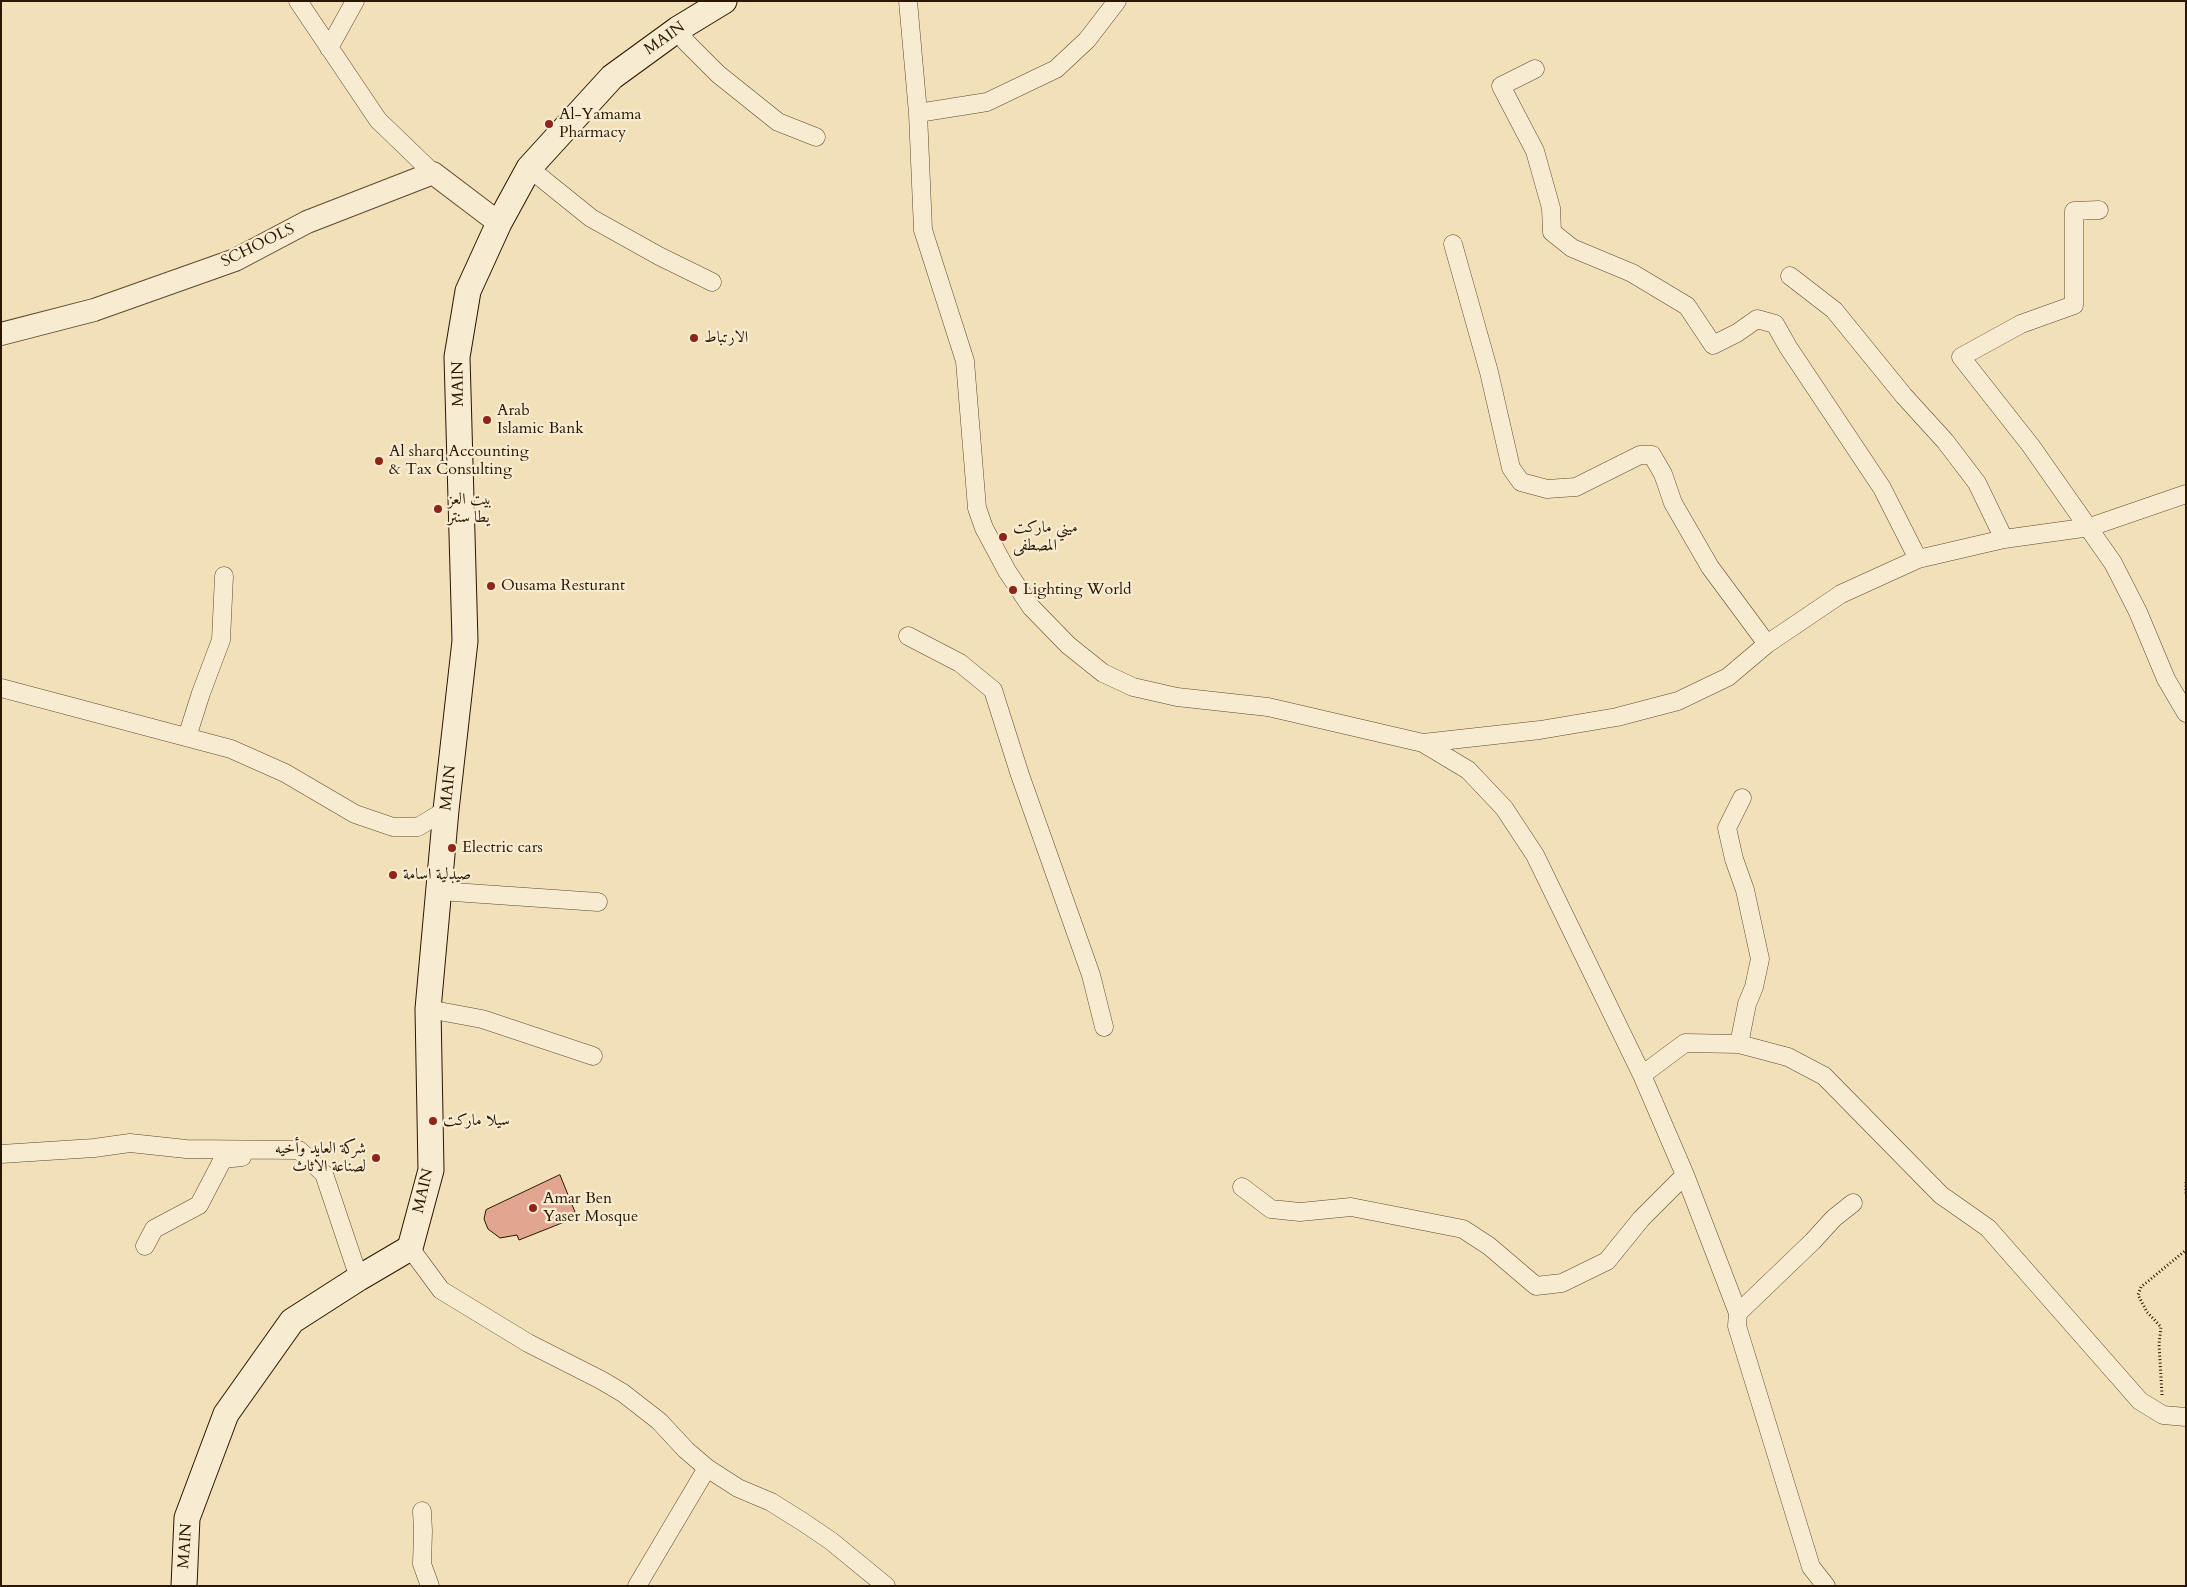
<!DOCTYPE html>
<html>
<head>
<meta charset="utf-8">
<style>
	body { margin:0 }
	#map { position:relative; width:2187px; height:1587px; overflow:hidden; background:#f2e0b9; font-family:Cardo,serif }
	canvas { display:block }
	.frame { position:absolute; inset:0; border:2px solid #2b1600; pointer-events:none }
</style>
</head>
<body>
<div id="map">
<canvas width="2187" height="1587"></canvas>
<div class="frame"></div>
</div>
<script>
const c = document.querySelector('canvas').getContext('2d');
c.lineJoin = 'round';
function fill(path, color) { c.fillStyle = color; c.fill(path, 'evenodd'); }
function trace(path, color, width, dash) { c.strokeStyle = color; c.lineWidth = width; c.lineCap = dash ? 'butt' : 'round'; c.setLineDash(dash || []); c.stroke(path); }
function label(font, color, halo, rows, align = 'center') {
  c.font = font + ' Cardo,Amiri,serif'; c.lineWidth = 4.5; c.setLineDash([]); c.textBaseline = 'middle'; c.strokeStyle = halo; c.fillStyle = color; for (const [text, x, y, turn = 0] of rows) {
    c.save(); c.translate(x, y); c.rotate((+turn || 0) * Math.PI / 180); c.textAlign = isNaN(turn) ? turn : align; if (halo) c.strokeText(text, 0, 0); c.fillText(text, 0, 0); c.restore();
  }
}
const building = new Path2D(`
	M 560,1175 L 577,1217 L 519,1240 L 517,1235 L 500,1238 L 488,1229 L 484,1219 L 486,1210 Z`);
const path = new Path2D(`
	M 2186,1182 L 2186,1195
	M 2162,1395 L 2159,1344 L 2161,1327 L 2147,1312 L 2138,1295 L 2141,1287 L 2186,1250`);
const minor = new Path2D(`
	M 298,1 L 378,120 L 433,173
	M 908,1 L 918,113 L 923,230 L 965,361 L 977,508 L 984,528 L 1007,571 L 1031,607 L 1068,645 L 1103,673 L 1133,687 L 1177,697 L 1268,707 L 1423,743 L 1540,730 L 1617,717 L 1678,701 L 1728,677 L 1767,644 L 1841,594 L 1918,559 L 2004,539 L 2090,527 L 2186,494
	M 678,29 L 686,42 L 718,74 L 778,122 L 816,137
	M 329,48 L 355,1
	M 1535,69 L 1501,86 L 1535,151 L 1551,208 L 1552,232 L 1572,248 L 1632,273 L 1687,306 L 1713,345 L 1737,333 L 1757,319 L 1775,324 L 1788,347 L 1882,488 L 1918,559
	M 918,113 L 987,102 L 1056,69 L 1087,40 L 1117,1
	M 529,168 L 591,218 L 659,256 L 712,282
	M 2099,210 L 2074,211 L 2074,305 L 2021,324 L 1961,357 L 2031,446 L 2113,563 L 2138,612 L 2166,679 L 2186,713
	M 1453,244 L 1489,372 L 1511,468 L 1521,482 L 1547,489 L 1576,487 L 1640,455 L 1652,455 L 1663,474 L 1673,503 L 1710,567 L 1767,644
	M 1790,276 L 1834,310 L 1904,396 L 1945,441 L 1977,483 L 2004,539
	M 908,636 L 960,663 L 993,690 L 1020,775 L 1091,975 L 1104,1027
	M 1,688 L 231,749 L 285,773 L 355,814 L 393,827 L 418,827 L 446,810
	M 187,737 L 201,693 L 221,640 L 224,576
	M 1423,743 L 1468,770 L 1504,808 L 1535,855 L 1642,1075 L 1685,1175 L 1738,1313 L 1737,1326 L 1811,1567 L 1826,1586
	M 439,891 L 598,902
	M 428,1009 L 482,1019 L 593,1056
	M 1739,1044 L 1747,1004 L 1754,987 L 1760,959 L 1745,890 L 1734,859 L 1727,828 L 1742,798
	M 1642,1075 L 1685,1043 L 1739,1044 L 1788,1057 L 1824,1076 L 1941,1195 L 1988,1228 L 2140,1401 L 2163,1415 L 2186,1417
	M 1,1154 L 94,1148 L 130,1143 L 186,1149 L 299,1150 L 324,1174 L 359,1278
	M 1242,1187 L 1271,1209 L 1300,1212 L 1351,1207 L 1463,1229 L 1489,1246 L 1536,1286 L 1562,1283 L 1607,1261 L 1641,1219 L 1685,1175
	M 145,1246 L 154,1229 L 199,1205 L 223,1159 L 242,1157
	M 410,1248 L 441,1290 L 528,1343 L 601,1380 L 623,1393 L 659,1421 L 686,1450 L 707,1468 L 738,1488 L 771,1502 L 803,1522 L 831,1541 L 886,1586
	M 1738,1313 L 1813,1241 L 1834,1218 L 1853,1203
	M 422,1511 L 423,1531 L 422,1564 L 430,1586
	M 637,1586 L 707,1468`);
const tertiary = new Path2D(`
	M 1,334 L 94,310 L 235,260 L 307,222 L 433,173 L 499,223`);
const secondary = new Path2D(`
	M 184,1586 L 187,1518 L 226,1414 L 292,1321 L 359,1278 L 410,1248 L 431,1170 L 428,1009 L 446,810 L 465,641 L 457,357 L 468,291 L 499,223 L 529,168 L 612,77 L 678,29 L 724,1`);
const markers = [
	[549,124,5,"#8f2418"],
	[694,338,5,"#8f2418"],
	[487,420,5,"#8f2418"],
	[379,461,5,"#8f2418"],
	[438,509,5,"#8f2418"],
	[1003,537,5,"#8f2418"],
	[491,586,5,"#8f2418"],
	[1013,590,5,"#8f2418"],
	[452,848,5,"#8f2418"],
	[393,875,5,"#8f2418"],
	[433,1121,5,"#8f2418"],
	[376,1158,5,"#8f2418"],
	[533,1208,5,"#8f2418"]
];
const streetNames = [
	["MAIN",665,39,-35],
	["SCHOOLS",258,246,-26],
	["MAIN",459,384,-91],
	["MAIN",449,788,-84],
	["MAIN",424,1191,-77],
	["MAIN",186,1546,-86]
];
const poiNames = [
	["Al-Yamama",559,115],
	["Pharmacy",559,133],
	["الارتباط",704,338],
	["Arab",497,411],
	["Islamic Bank",497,429],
	["Al sharq Accounting",389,452],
	["& Tax Consulting",389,470],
	["بيت العز",448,500],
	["يطا سنتر",448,518],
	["ميني ماركت",1013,528],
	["المصطفى",1013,546],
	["Ousama Resturant",501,586],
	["Lighting World",1023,590],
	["Electric cars",462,848],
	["صيدلية اسامة",403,875],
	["سيلا ماركت",443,1121],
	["شركة العايد وأخيه",366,1149,"right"],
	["لصناعة الاثاث",366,1167,"right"],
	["Amar Ben",543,1199],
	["Yaser Mosque",543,1217]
];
fill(building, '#e2a590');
trace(building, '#2b1600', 1);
trace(minor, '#5d482e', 19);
trace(tertiary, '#5d482e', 24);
trace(secondary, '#2b1600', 27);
trace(path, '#2b1600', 3, [1, 2.5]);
trace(minor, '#f7ebd2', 18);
trace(tertiary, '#f7ebd2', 22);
trace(secondary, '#f7ebd2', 25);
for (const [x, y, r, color] of markers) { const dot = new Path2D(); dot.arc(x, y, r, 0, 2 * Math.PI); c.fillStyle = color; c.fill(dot); trace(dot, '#f7ebd2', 2); }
label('16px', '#2b1600', '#f7ebd2', streetNames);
label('16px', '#2b1600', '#f7ebd2', poiNames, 'left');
</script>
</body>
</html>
